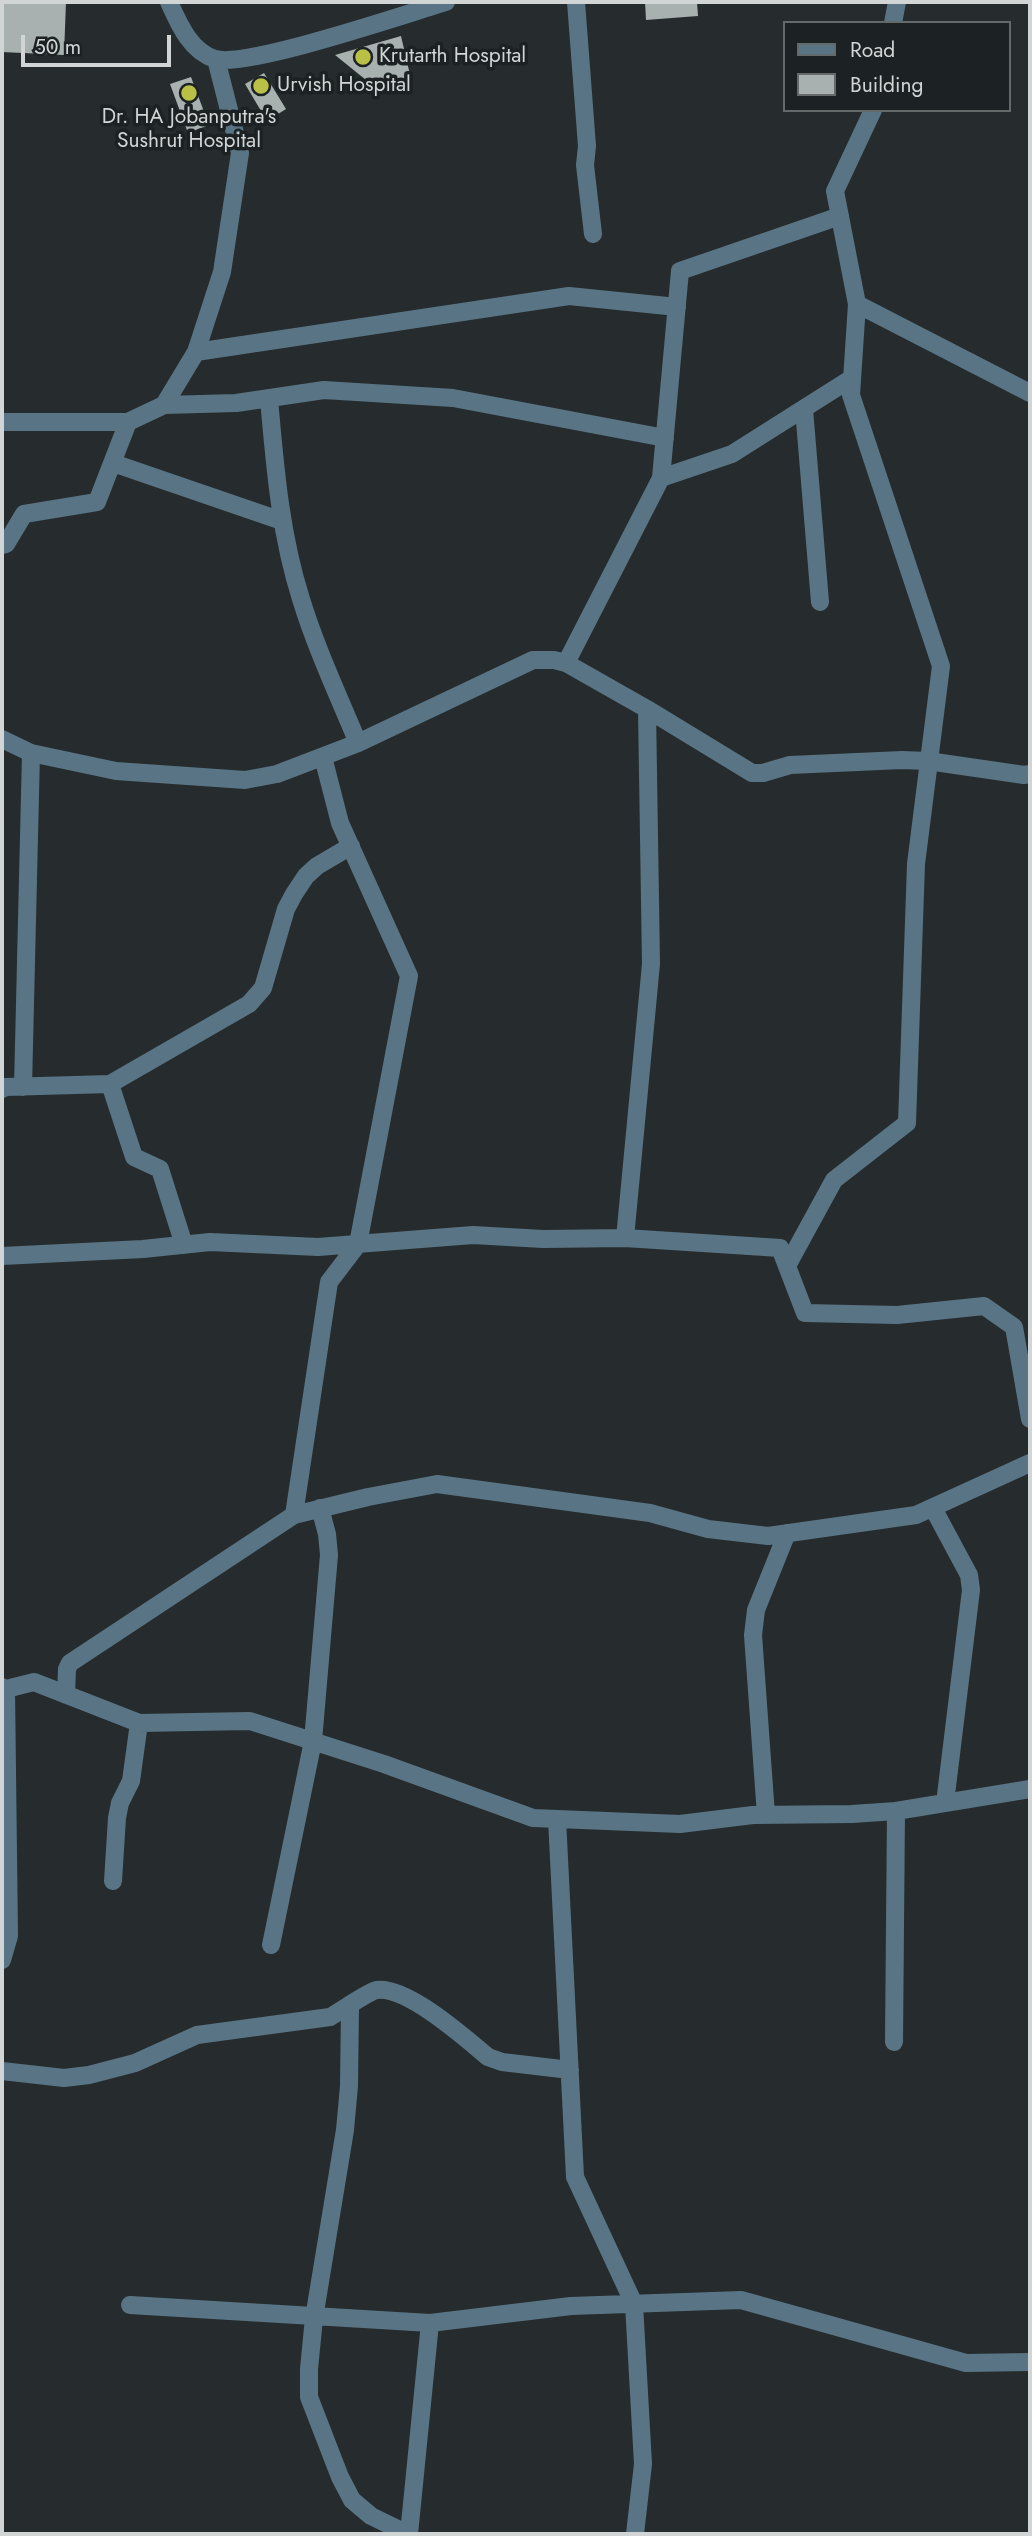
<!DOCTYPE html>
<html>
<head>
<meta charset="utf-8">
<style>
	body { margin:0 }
	#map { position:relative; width:1032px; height:2536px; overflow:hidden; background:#262c2d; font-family:Jost,sans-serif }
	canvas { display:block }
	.frame { position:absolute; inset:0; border:4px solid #d1d5d5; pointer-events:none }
	.legend { position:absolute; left:783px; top:21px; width:228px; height:91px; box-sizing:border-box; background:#1c2223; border:2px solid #646a6a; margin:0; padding:9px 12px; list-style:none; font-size:21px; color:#d1d5d5 }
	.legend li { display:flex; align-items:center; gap:14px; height:35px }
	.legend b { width:35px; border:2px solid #646a6a }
	.scale { position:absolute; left:21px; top:35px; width:150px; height:32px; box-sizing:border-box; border:4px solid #d1d5d5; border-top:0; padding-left:9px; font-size:21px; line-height:24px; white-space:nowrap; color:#d1d5d5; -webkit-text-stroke:5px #1c2223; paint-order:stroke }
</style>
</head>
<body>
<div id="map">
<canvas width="1032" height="2536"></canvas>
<div class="frame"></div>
<ul class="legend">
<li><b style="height:9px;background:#597585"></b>Road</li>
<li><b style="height:19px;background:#a9b0b0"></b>Building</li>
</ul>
<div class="scale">50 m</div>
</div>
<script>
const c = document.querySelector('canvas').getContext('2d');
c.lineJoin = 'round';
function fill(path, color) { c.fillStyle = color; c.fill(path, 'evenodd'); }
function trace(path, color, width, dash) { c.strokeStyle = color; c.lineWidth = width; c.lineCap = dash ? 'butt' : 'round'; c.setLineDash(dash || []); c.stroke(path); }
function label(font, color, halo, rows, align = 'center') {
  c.font = font + ' Jost,sans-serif'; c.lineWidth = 7; c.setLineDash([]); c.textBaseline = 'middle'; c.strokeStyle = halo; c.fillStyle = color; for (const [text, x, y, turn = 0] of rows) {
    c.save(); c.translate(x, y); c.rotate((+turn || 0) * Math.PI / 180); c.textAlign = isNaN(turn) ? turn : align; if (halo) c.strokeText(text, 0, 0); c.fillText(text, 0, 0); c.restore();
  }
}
const building = new Path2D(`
	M 2,2 L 66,2 L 64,55 L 2,52 Z
	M 645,2 L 697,2 L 698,16 L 646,20 Z
	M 401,36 L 411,79 L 376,88 L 335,55 Z
	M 264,73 L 286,109 L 267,121 L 245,84 Z
	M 191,77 L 209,125 L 188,133 L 170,84 Z`);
const minor = new Path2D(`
	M 169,2 C 179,24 190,51 215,59 C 247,68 406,14 446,2
	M 576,2 L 587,146 L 585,165 L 593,234
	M 893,23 L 897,2
	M 857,304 L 1030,393
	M 196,352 L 569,296 L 677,307
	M 269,399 C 275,466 280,533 301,599 C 316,648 338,695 358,743
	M 164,405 L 236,403 L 324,390 L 453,398 L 665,438
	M 804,409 L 820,602
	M 2,422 L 128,422
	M 113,463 L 282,521
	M 661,478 L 732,454 L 852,378
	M 2,545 L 6,544 L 24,514 L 97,502 L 128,422 L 164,405 L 196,352 L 222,272 L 240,153 L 216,59
	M 566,663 L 661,478 L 680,271 L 840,216
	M 2,739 L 31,753 L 116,771 L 245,780 L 277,774 L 358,743 L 533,660 L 554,660 L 566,663 L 647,709 L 752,773 L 763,773 L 790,765 L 902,760 L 928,761 L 1024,775 L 1030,774
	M 110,1084 L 134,1157 L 160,1169 L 184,1245
	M 23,1087 L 31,753
	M 2,1089 L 5,1087 L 110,1084 L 249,1004 L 263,988 L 286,909 L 294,894 L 306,876 L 317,866 L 351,846
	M 625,1238 L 651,964 L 647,709
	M 2,1256 L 143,1249 L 210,1242 L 318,1247 L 473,1235 L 543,1239 L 625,1238 L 780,1248 L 805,1313 L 897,1315 L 984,1306 L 1014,1327 L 1030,1419
	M 787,1266 L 834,1180 L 907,1123 L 916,864 L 941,666 L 851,395 L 857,304 L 835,191 L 873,110
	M 933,1508 L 969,1575 L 971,1590 L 945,1803
	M 294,1515 L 329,1282 L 358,1244 L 409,976 L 340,823 L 323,757
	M 2,1687 L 6,1689 L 34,1682 L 139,1723 L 250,1721 L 384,1764 L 533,1818 L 680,1824 L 753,1815 L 852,1814 L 896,1811 L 1030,1789
	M 66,1695 L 67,1669 L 70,1663 L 294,1515 L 368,1497 L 437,1484 L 650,1513 L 708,1529 L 768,1536 L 916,1515 L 1030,1463
	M 766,1815 L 753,1635 L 756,1610 L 787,1533
	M 557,1819 L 575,2177 L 634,2304 L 643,2464 L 635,2534
	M 113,1881 L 117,1818 L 120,1803 L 131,1781 L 139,1723
	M 271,1945 L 313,1741 L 329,1555 L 327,1534 L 320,1508
	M 2,1960 L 9,1936 L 6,1689
	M 350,2007 L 349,2086 L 345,2130 L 314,2318 L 309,2369 L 309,2397 L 340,2477 L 352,2500 L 371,2516 L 408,2534
	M 894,2042 L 896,1811
	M 2,2071 L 64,2078 L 89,2075 L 135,2063 L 197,2035 L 330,2017 C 341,2011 369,1991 377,1990 C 407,1986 465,2038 488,2057 L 502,2062 L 570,2070
	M 130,2305 L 430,2323 L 571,2306 L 741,2300 L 966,2363 L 1030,2362
	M 409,2534 L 430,2323`);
const markers = [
	[363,57,9,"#bac046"],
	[261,86,9,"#bac046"],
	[189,93,9,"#bac046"]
];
const poiNames = [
	["Krutarth Hospital",379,57],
	["Urvish Hospital",277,86],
	["Dr. HA Jobanputra's",189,118,"center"],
	["Sushrut Hospital",189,142,"center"]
];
fill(building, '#a9b0b0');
trace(minor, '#597585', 18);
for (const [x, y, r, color] of markers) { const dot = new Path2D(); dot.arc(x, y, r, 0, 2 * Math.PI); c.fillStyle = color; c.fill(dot); trace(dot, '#1c2223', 2.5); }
label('21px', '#d1d5d5', '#1c2223', poiNames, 'left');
</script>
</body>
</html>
